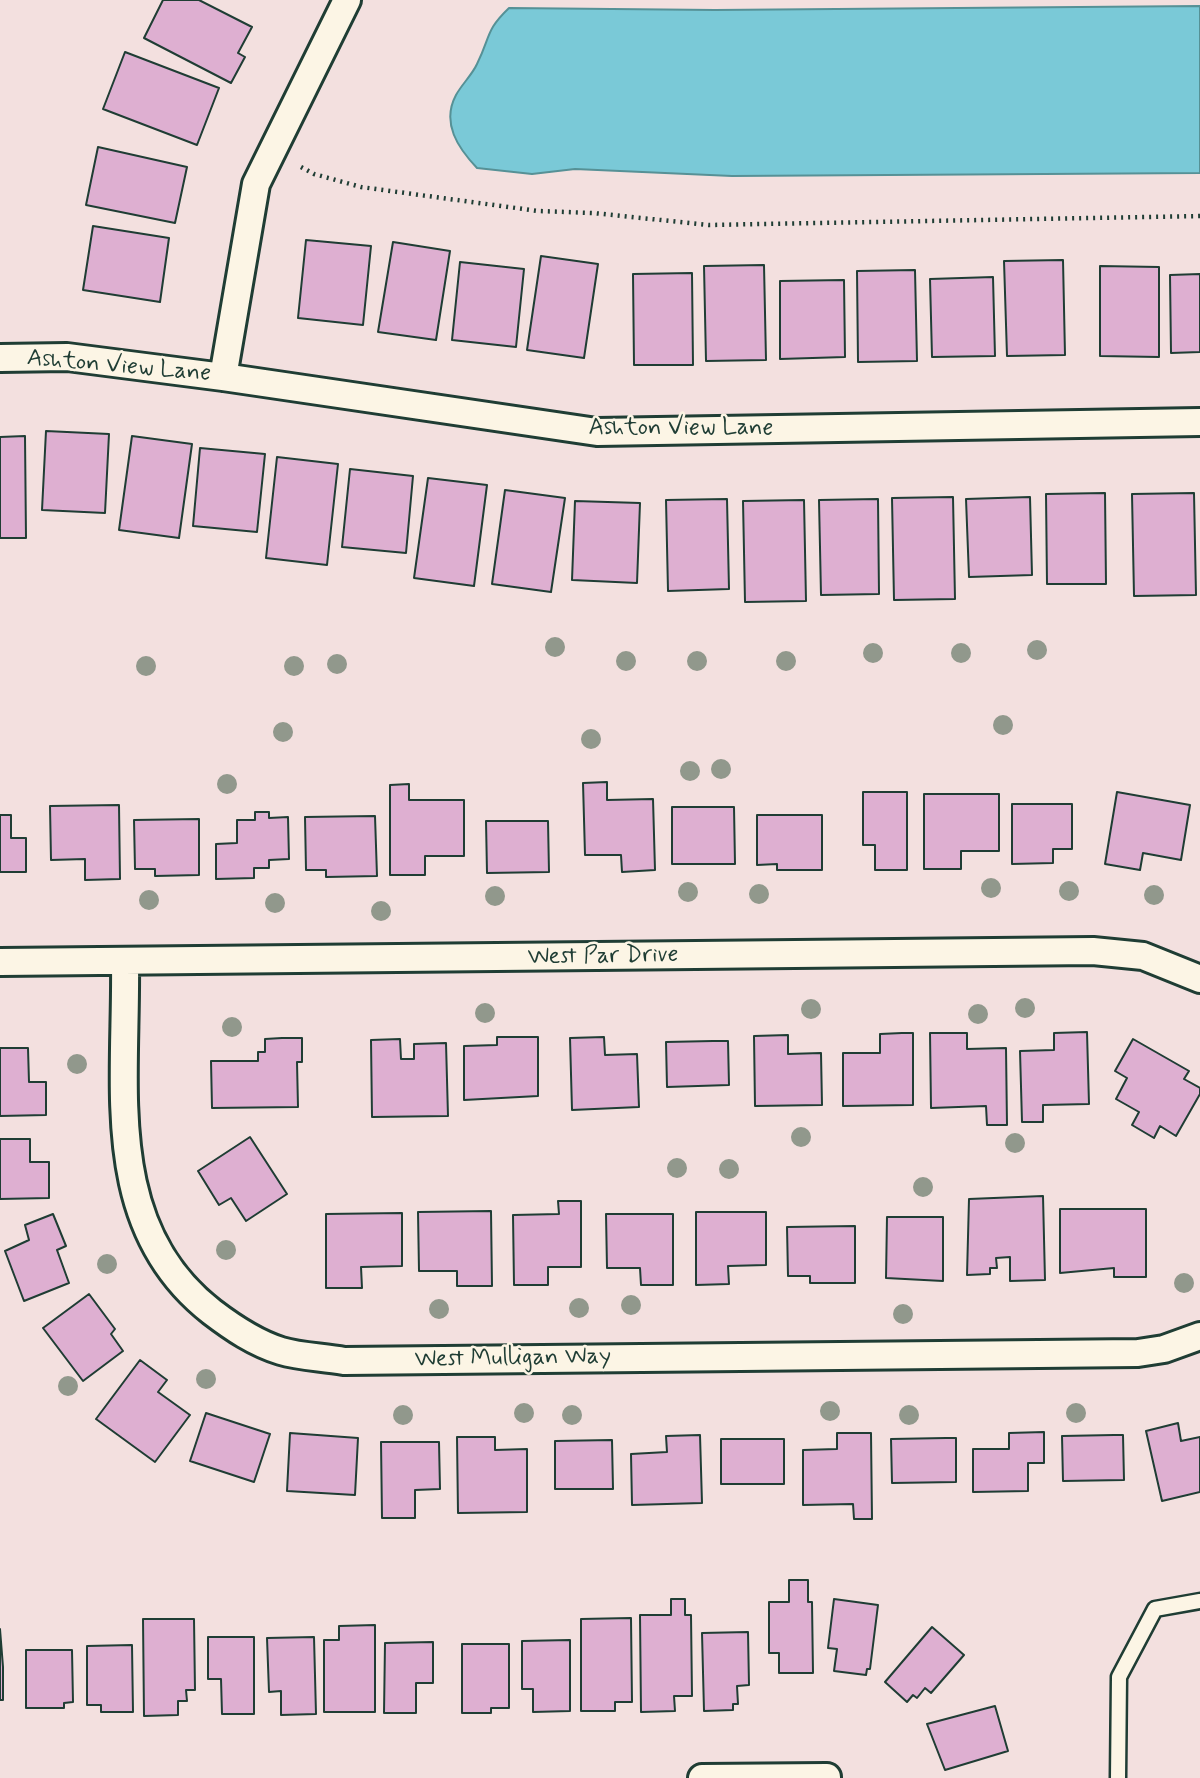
<!DOCTYPE html>
<html>
<head>
<meta charset="utf-8">
<style>
	body { margin:0 }
	canvas { display:block; background:#f3e0df }
</style>
</head>
<body>
<canvas width="1200" height="1778"></canvas>
<script>
const c = document.querySelector('canvas').getContext('2d');
c.lineJoin = 'round';
function fill(path, color) { c.fillStyle = color; c.fill(path, 'evenodd'); }
function trace(path, color, width, dash) { c.strokeStyle = color; c.lineWidth = width; c.lineCap = dash ? 'butt' : 'round'; c.setLineDash(dash || []); c.stroke(path); }
function label(font, color, halo, rows, align = 'center') {
  c.font = font + ' Mynerve,sans-serif'; c.lineWidth = 5; c.setLineDash([]); c.textBaseline = 'middle'; c.strokeStyle = halo; c.fillStyle = color; for (const [text, x, y, turn = 0] of rows) {
    c.save(); c.translate(x, y); c.rotate((+turn || 0) * Math.PI / 180); c.textAlign = isNaN(turn) ? turn : align; if (halo) c.strokeText(text, 0, 0); c.fillText(text, 0, 0); c.restore();
  }
}
const water = new Path2D(`
	M 1200,6 L 1200,173 L 732,176 L 575,169 L 532,174 L 477,168 C 458,148 441,123 456,95 C 462,84 472,75 477,64 C 491,36 485,31 509,8 L 715,10 Z`);
const building = new Path2D(`
	M 163,0 L 199,0 L 252,27 L 238,53 L 245,57 L 231,83 L 144,38 Z
	M 125,52 L 219,88 L 197,145 L 103,109 Z
	M 98,147 L 187,167 L 175,223 L 86,205 Z
	M 93,226 L 169,238 L 160,302 L 83,290 Z
	M 306,240 L 371,246 L 363,325 L 298,318 Z
	M 393,242 L 450,251 L 436,340 L 378,332 Z
	M 541,256 L 598,264 L 584,358 L 527,350 Z
	M 1063,260 L 1065,355 L 1007,356 L 1004,261 Z
	M 460,262 L 524,269 L 516,347 L 452,340 Z
	M 764,265 L 766,360 L 706,361 L 704,266 Z
	M 1100,266 L 1159,267 L 1159,357 L 1100,356 Z
	M 915,270 L 917,361 L 858,362 L 857,271 Z
	M 692,273 L 693,365 L 634,365 L 633,274 Z
	M 1200,274 L 1200,352 L 1171,353 L 1170,275 Z
	M 993,277 L 995,356 L 932,357 L 930,279 Z
	M 844,280 L 845,357 L 780,359 L 780,281 Z
	M 46,431 L 109,434 L 105,513 L 42,510 Z
	M 25,436 L 26,538 L 0,538 L 0,437 Z
	M 132,436 L 192,444 L 179,538 L 119,530 Z
	M 200,448 L 265,454 L 257,532 L 193,526 Z
	M 277,457 L 338,464 L 327,565 L 266,558 Z
	M 350,469 L 413,476 L 406,553 L 342,547 Z
	M 428,478 L 487,485 L 474,586 L 414,578 Z
	M 505,490 L 565,498 L 551,592 L 492,584 Z
	M 1105,493 L 1106,584 L 1047,584 L 1046,494 Z
	M 1194,493 L 1196,595 L 1134,596 L 1132,494 Z
	M 953,497 L 955,599 L 894,600 L 892,498 Z
	M 1030,497 L 1032,575 L 969,577 L 966,499 Z
	M 727,499 L 729,589 L 668,591 L 666,500 Z
	M 878,499 L 879,594 L 821,595 L 819,500 Z
	M 804,500 L 806,601 L 745,602 L 743,501 Z
	M 575,501 L 640,503 L 637,583 L 572,580 Z
	M 607,782 L 607,800 L 653,799 L 655,870 L 622,872 L 621,855 L 585,855 L 583,783 Z
	M 409,784 L 409,800 L 464,800 L 464,856 L 425,856 L 425,875 L 390,875 L 390,785 Z
	M 863,792 L 907,792 L 907,870 L 875,870 L 875,845 L 863,845 Z
	M 1117,792 L 1190,805 L 1181,860 L 1143,853 L 1140,870 L 1105,864 Z
	M 924,794 L 999,794 L 999,851 L 961,851 L 961,869 L 924,869 Z
	M 1012,804 L 1072,804 L 1072,849 L 1053,849 L 1053,863 L 1012,864 Z
	M 119,805 L 120,879 L 85,880 L 85,859 L 51,860 L 50,806 Z
	M 672,807 L 734,807 L 735,864 L 672,864 Z
	M 255,812 L 269,812 L 269,818 L 288,817 L 289,859 L 269,860 L 269,868 L 254,868 L 254,878 L 216,879 L 216,844 L 237,843 L 237,820 L 255,820 Z
	M 0,815 L 11,815 L 11,838 L 26,838 L 26,872 L 0,872 Z
	M 757,815 L 822,815 L 822,870 L 777,870 L 777,864 L 757,865 Z
	M 375,816 L 377,876 L 326,877 L 326,870 L 306,870 L 305,817 Z
	M 199,819 L 199,875 L 155,876 L 155,869 L 135,869 L 134,820 Z
	M 486,821 L 548,821 L 549,872 L 487,873 Z
	M 1087,1032 L 1089,1104 L 1043,1105 L 1043,1122 L 1022,1122 L 1020,1051 L 1054,1050 L 1054,1033 Z
	M 902,1033 L 913,1033 L 913,1105 L 843,1106 L 843,1053 L 880,1053 L 880,1034 Z
	M 930,1033 L 967,1033 L 967,1049 L 1006,1048 L 1007,1125 L 987,1125 L 986,1106 L 931,1108 Z
	M 788,1035 L 788,1054 L 821,1053 L 822,1105 L 755,1106 L 754,1036 Z
	M 497,1037 L 538,1037 L 538,1096 L 464,1100 L 464,1046 L 497,1045 Z
	M 604,1037 L 605,1055 L 637,1054 L 639,1107 L 572,1110 L 570,1038 Z
	M 282,1038 L 302,1038 L 302,1062 L 297,1062 L 298,1107 L 212,1108 L 211,1061 L 258,1061 L 258,1052 L 265,1052 L 265,1039 Z
	M 400,1039 L 401,1059 L 414,1059 L 414,1044 L 446,1043 L 448,1116 L 372,1117 L 371,1040 Z
	M 1133,1039 L 1189,1071 L 1184,1079 L 1200,1088 L 1200,1094 L 1176,1136 L 1160,1126 L 1154,1138 L 1132,1125 L 1139,1112 L 1116,1099 L 1127,1078 L 1115,1071 Z
	M 713,1041 L 728,1041 L 729,1085 L 667,1087 L 666,1042 Z
	M 0,1048 L 28,1048 L 29,1082 L 46,1082 L 46,1115 L 0,1116 Z
	M 250,1137 L 287,1194 L 246,1221 L 231,1198 L 219,1205 L 198,1171 Z
	M 0,1139 L 30,1139 L 30,1162 L 49,1162 L 49,1198 L 0,1199 Z
	M 1043,1196 L 1045,1280 L 1010,1281 L 1010,1257 L 996,1258 L 997,1268 L 990,1268 L 990,1274 L 967,1275 L 969,1199 Z
	M 558,1201 L 581,1201 L 581,1267 L 548,1267 L 548,1285 L 514,1285 L 513,1215 L 559,1214 Z
	M 1060,1209 L 1146,1209 L 1146,1277 L 1114,1277 L 1114,1268 L 1060,1273 Z
	M 491,1211 L 492,1286 L 457,1286 L 457,1271 L 419,1271 L 418,1212 Z
	M 696,1212 L 766,1212 L 766,1265 L 728,1266 L 729,1284 L 696,1285 Z
	M 402,1213 L 402,1266 L 361,1267 L 362,1288 L 326,1288 L 326,1214 Z
	M 53,1214 L 66,1246 L 57,1250 L 69,1283 L 24,1301 L 5,1251 L 29,1240 L 25,1225 Z
	M 606,1214 L 673,1214 L 673,1285 L 641,1285 L 640,1268 L 607,1268 Z
	M 887,1217 L 943,1217 L 943,1281 L 886,1278 Z
	M 855,1226 L 855,1283 L 810,1283 L 810,1276 L 788,1276 L 787,1227 Z
	M 89,1294 L 115,1329 L 111,1334 L 123,1351 L 83,1381 L 43,1328 Z
	M 140,1360 L 167,1380 L 158,1392 L 190,1415 L 155,1462 L 96,1419 Z
	M 206,1413 L 270,1434 L 254,1482 L 190,1461 Z
	M 1178,1423 L 1181,1441 L 1200,1437 L 1200,1492 L 1162,1501 L 1146,1431 Z
	M 1044,1432 L 1044,1463 L 1028,1463 L 1028,1491 L 973,1492 L 973,1449 L 1009,1449 L 1009,1433 Z
	M 290,1433 L 358,1438 L 355,1495 L 287,1491 Z
	M 837,1433 L 871,1433 L 872,1519 L 854,1519 L 853,1504 L 803,1505 L 803,1450 L 837,1449 Z
	M 700,1435 L 702,1503 L 632,1505 L 631,1454 L 667,1452 L 666,1436 Z
	M 1114,1435 L 1123,1435 L 1124,1480 L 1063,1481 L 1062,1436 Z
	M 457,1437 L 495,1437 L 495,1450 L 527,1449 L 527,1512 L 458,1513 Z
	M 946,1438 L 956,1438 L 956,1482 L 892,1483 L 891,1439 Z
	M 721,1439 L 784,1439 L 784,1484 L 721,1484 Z
	M 612,1440 L 613,1489 L 555,1489 L 555,1441 Z
	M 381,1442 L 439,1442 L 440,1489 L 415,1490 L 415,1518 L 382,1518 Z
	M 789,1580 L 808,1580 L 808,1602 L 812,1602 L 813,1673 L 779,1673 L 779,1653 L 769,1653 L 769,1602 L 789,1602 Z
	M 671,1599 L 685,1599 L 685,1615 L 691,1615 L 692,1696 L 674,1696 L 675,1711 L 641,1712 L 640,1615 L 671,1615 Z
	M 834,1599 L 878,1605 L 870,1669 L 867,1669 L 866,1675 L 834,1671 L 837,1649 L 828,1648 Z
	M 631,1618 L 632,1702 L 615,1702 L 615,1711 L 581,1711 L 581,1619 Z
	M 143,1619 L 194,1619 L 195,1690 L 186,1690 L 187,1701 L 178,1701 L 178,1715 L 144,1716 Z
	M 375,1625 L 375,1712 L 324,1712 L 324,1640 L 339,1640 L 339,1626 Z
	M 932,1627 L 964,1655 L 931,1693 L 925,1688 L 917,1698 L 913,1695 L 907,1702 L 885,1682 Z
	M 0,1629 L 3,1667 L 3,1700 L 0,1700 Z
	M 748,1632 L 749,1685 L 737,1686 L 738,1704 L 733,1704 L 733,1710 L 704,1711 L 702,1633 Z
	M 208,1637 L 254,1637 L 254,1714 L 222,1714 L 221,1679 L 208,1679 Z
	M 314,1637 L 316,1714 L 281,1715 L 281,1691 L 269,1692 L 267,1638 Z
	M 570,1640 L 570,1711 L 533,1712 L 533,1689 L 522,1689 L 522,1641 Z
	M 433,1642 L 433,1683 L 416,1683 L 416,1713 L 384,1713 L 385,1643 Z
	M 462,1644 L 509,1644 L 509,1708 L 491,1708 L 491,1713 L 462,1713 Z
	M 132,1645 L 133,1712 L 101,1712 L 101,1705 L 87,1705 L 87,1646 Z
	M 26,1650 L 72,1650 L 73,1702 L 64,1703 L 64,1708 L 26,1708 Z
	M 995,1706 L 1008,1751 L 945,1770 L 927,1724 Z`);
const path = new Path2D(`
	M 301,167 L 314,174 L 361,187 L 538,211 L 593,213 L 709,225 L 1200,216`);
const service = new Path2D(`
	M 1118,1778 L 1119,1677 L 1155,1609 L 1200,1601`);
const minor = new Path2D(`
	M 0,358 L 67,357 L 223,377 L 597,432 L 1200,422
	M 223,377 L 256,184 L 347,0
	M 0,962 L 1093,951 L 1143,956 L 1200,979
	M 125,962 C 127,1087 101,1226 212,1312 C 233,1328 255,1343 281,1351 C 301,1357 323,1357 344,1361 L 1138,1353 L 1164,1349 L 1200,1336
	M 702,1778 L 827,1777`);
const trees = [
	[555,647],
	[1037,650],
	[873,653],
	[961,653],
	[626,661],
	[697,661],
	[786,661],
	[337,664],
	[146,666],
	[294,666],
	[1003,725],
	[283,732],
	[591,739],
	[721,769],
	[690,771],
	[227,784],
	[991,888],
	[1069,891],
	[688,892],
	[759,894],
	[1154,895],
	[495,896],
	[149,900],
	[275,903],
	[381,911],
	[1025,1008],
	[811,1009],
	[485,1013],
	[978,1014],
	[232,1027],
	[77,1064],
	[801,1137],
	[1015,1143],
	[677,1168],
	[729,1169],
	[923,1187],
	[226,1250],
	[107,1264],
	[1184,1283],
	[631,1305],
	[579,1308],
	[439,1309],
	[903,1314],
	[206,1379],
	[68,1386],
	[830,1411],
	[524,1413],
	[1076,1413],
	[403,1415],
	[572,1415],
	[909,1415]
];
const streetNames = [
	["Ashton View Lane",119,367,5],
	["Ashton View Lane",681,429],
	["West Par Drive",603,957,-1],
	["West Mulligan Way",513,1359,-1]
];
fill(water, '#7ac9d7');
trace(water, '#569196', 2);
fill(building, '#deafd1');
trace(building, '#1f3d34', 2);
trace(service, '#1f3d34', 19);
trace(minor, '#1f3d34', 32);
trace(path, '#1f3d34', 4.5, [2, 5]);
trace(service, '#fcf5e5', 14);
trace(minor, '#fcf5e5', 26);
c.fillStyle = '#91988c';
for (const [x, y] of trees) { c.beginPath(); c.arc(x, y, 10, 0, 2 * Math.PI); c.fill(); }
label('24px', '#1f3d34', '#fcf5e5', streetNames);
</script>
</body>
</html>
